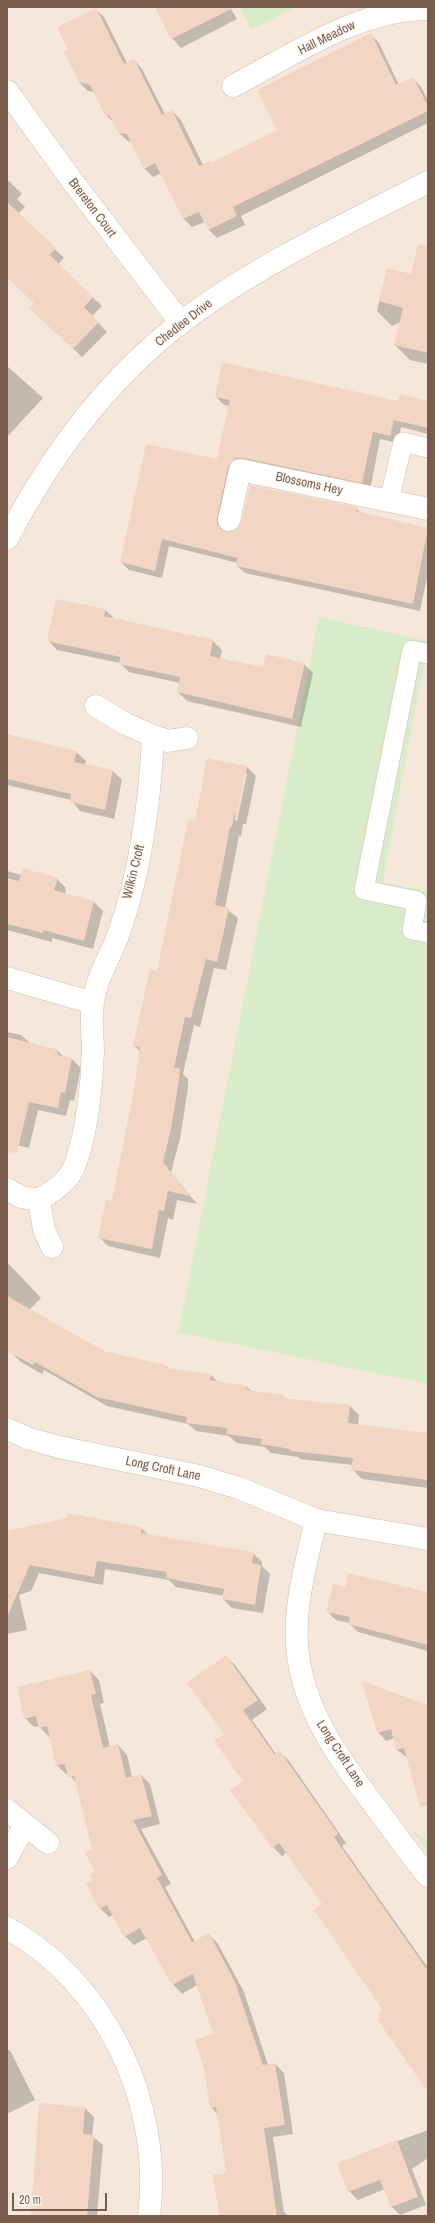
<!DOCTYPE html>
<html>
<head>
<meta charset="utf-8">
<style>
	body { margin:0 }
	#map { position:relative; width:435px; height:2223px; overflow:hidden; background:#fdf6ec; font-family:"Archivo Narrow",sans-serif }
	canvas { display:block }
	.frame { position:absolute; inset:0; border:8px solid #7a5c4d; pointer-events:none }
	.scale { position:absolute; left:12px; top:2193px; width:95px; height:18px; box-sizing:border-box; border:2px solid #7a5c4d; border-top:0; padding-left:5px; font-size:12px; line-height:14px; white-space:nowrap; color:#7a5c4d; -webkit-text-stroke:3px #fffaf3; paint-order:stroke }
</style>
</head>
<body>
<div id="map">
<canvas width="435" height="2223"></canvas>
<div class="frame"></div>
<div class="scale">20 m</div>
</div>
<script>
const c = document.querySelector('canvas').getContext('2d');
c.lineJoin = 'round';
function fill(path, color) { c.fillStyle = color; c.fill(path, 'evenodd'); }
function trace(path, color, width, dash) { c.strokeStyle = color; c.lineWidth = width; c.lineCap = dash ? 'butt' : 'round'; c.setLineDash(dash || []); c.stroke(path); }
function label(font, color, halo, rows, align = 'center') {
  c.font = font + ' "Archivo Narrow",sans-serif'; c.lineWidth = 3; c.setLineDash([]); c.textBaseline = 'middle'; c.strokeStyle = halo; c.fillStyle = color; for (const [text, x, y, turn = 0] of rows) {
    c.save(); c.translate(x, y); c.rotate((+turn || 0) * Math.PI / 180); c.textAlign = isNaN(turn) ? turn : align; if (halo) c.strokeText(text, 0, 0); c.fillText(text, 0, 0); c.restore();
  }
}
const residential = new Path2D(`
	M 7,7 L 428,7 L 428,891 L 383,882 L 425,653 L 320,617 L 178,1333 L 428,1384 L 428,2216 L 7,2216 Z`);
const green = new Path2D(`
	M 240,7 L 296,7 L 251,30 Z
	M 319,617 L 428,641 L 383,882 L 428,891 L 428,1384 L 178,1333 Z
	M 411,1829 L 428,1840 L 428,1851 Z`);
const shadow = new Path2D(`
	M 159,7 L 230,7 L 237,19 L 181,48 L 172,38 L 157,8 Z
	M 95,9 L 104,17 L 127,63 L 134,60 L 142,69 L 165,114 L 172,111 L 181,120 L 203,165 L 210,162 L 212,164 L 278,131 L 371,35 L 379,43 L 399,85 L 413,78 L 421,87 L 428,100 L 428,123 L 241,216 L 245,225 L 217,238 L 209,230 L 205,222 L 192,227 L 184,219 L 161,173 L 153,177 L 144,168 L 132,142 L 128,141 L 119,133 L 115,124 L 107,116 L 95,92 L 88,91 L 79,82 L 69,50 Z
	M 7,179 L 22,194 L 17,199 L 25,207 L 18,214 L 64,258 L 58,264 L 102,306 L 92,316 L 107,332 L 82,357 L 40,317 L 35,303 L 7,277 Z
	M 387,270 L 428,280 L 428,364 L 410,360 L 395,345 L 401,322 L 392,326 L 377,311 Z
	M 7,366 L 43,398 L 7,437 Z
	M 216,397 L 398,403 L 428,402 L 428,434 L 401,427 L 398,443 L 380,439 L 370,490 L 251,465 L 224,526 L 225,532 L 234,533 L 242,524 L 356,508 L 362,514 L 427,529 L 428,573 L 420,611 L 245,573 L 237,566 L 238,563 L 169,546 L 162,578 L 129,570 L 121,562 L 217,460 L 229,406 L 224,405 Z
	M 105,610 L 115,619 L 212,640 L 222,650 L 220,659 L 264,668 L 304,664 L 313,673 L 301,727 L 187,701 L 178,692 L 180,683 L 129,672 L 120,663 L 57,650 L 48,640 Z
	M 7,735 L 76,752 L 86,761 L 85,765 L 113,771 L 122,780 L 114,819 L 80,811 L 71,800 L 7,785 Z
	M 247,767 L 256,776 L 246,824 L 243,824 L 241,836 L 239,836 L 225,908 L 238,918 L 226,970 L 214,968 L 200,1027 L 194,1025 L 183,1074 L 188,1079 L 188,1088 L 180,1139 L 171,1172 L 197,1204 L 177,1200 L 173,1220 L 168,1218 L 160,1258 L 108,1246 L 99,1237 L 112,1203 L 135,1089 L 140,1052 L 134,1045 L 158,972 L 196,822 ZM 245,773 L 247,773 L 237,821 L 235,820 Z
	M 7,871 L 22,875 L 57,879 L 66,888 L 65,894 L 94,902 L 103,911 L 93,949 L 52,938 L 52,942 L 7,930 Z
	M 7,1032 L 21,1035 L 30,1043 L 57,1050 L 64,1057 L 72,1059 L 81,1068 L 74,1101 L 70,1100 L 66,1116 L 38,1110 L 29,1148 L 7,1143 Z
	M 7,1262 L 41,1298 L 29,1310 L 103,1352 L 166,1366 L 169,1370 L 211,1375 L 218,1382 L 247,1387 L 253,1392 L 282,1396 L 286,1399 L 350,1406 L 359,1415 L 358,1425 L 428,1434 L 428,1488 L 362,1479 L 353,1470 L 353,1465 L 300,1459 L 298,1457 L 271,1453 L 265,1447 L 237,1443 L 229,1436 L 196,1431 L 188,1424 L 107,1406 L 44,1370 L 42,1374 L 21,1362 L 12,1353 L 7,1323 Z
	M 141,1528 L 149,1536 L 253,1553 L 262,1562 L 262,1566 L 270,1574 L 263,1613 L 232,1608 L 223,1599 L 224,1596 L 176,1587 L 169,1580 L 105,1569 L 103,1585 L 39,1573 L 31,1591 L 19,1595 L 27,1630 L 7,1634 L 7,1532 Z
	M 346,1588 L 428,1593 L 428,1651 L 358,1632 L 349,1623 L 336,1620 L 327,1611 Z
	M 226,1656 L 235,1665 L 267,1709 L 252,1720 L 276,1754 L 280,1752 L 289,1761 L 346,1843 L 342,1846 L 428,1968 L 428,2079 L 382,2017 L 384,2009 L 324,1904 L 287,1852 L 282,1856 L 273,1847 L 226,1734 Z
	M 90,1671 L 99,1680 L 104,1703 L 100,1704 L 110,1747 L 118,1745 L 127,1755 L 132,1777 L 141,1775 L 150,1784 L 160,1824 L 141,1829 L 171,1884 L 165,1887 L 195,1942 L 209,1934 L 218,1944 L 244,1992 L 268,2065 L 275,2064 L 284,2073 L 293,2134 L 273,2137 L 284,2212 L 288,2216 L 220,2216 L 228,2174 L 219,2116 L 211,2107 L 214,2035 L 197,1985 L 182,1994 L 173,1984 L 147,1938 L 134,1945 L 125,1936 L 113,1915 L 109,1917 L 100,1908 L 93,1880 L 96,1871 L 94,1849 L 78,1785 L 69,1774 L 66,1774 L 57,1765 L 51,1737 L 49,1737 L 39,1726 L 34,1727 L 25,1718 Z
	M 428,1707 L 428,1806 L 408,1758 L 397,1750 L 394,1738 L 386,1741 L 378,1732 Z
	M 7,2048 L 11,2052 L 35,2100 L 7,2114 Z
	M 85,2108 L 94,2117 L 92,2136 L 103,2145 L 97,2216 L 32,2216 Z
	M 428,2130 L 428,2158 L 412,2169 L 426,2205 L 400,2215 L 391,2206 L 385,2189 L 358,2200 L 349,2191 L 339,2163 Z`);
const building = new Path2D(`
	M 155,7 L 235,7 L 171,39 Z
	M 96,8 L 124,64 L 134,59 L 162,115 L 172,110 L 199,166 L 210,161 L 211,163 L 277,130 L 257,90 L 371,33 L 396,85 L 413,77 L 428,106 L 428,111 L 233,207 L 237,216 L 208,230 L 199,212 L 183,219 L 155,163 L 144,169 L 127,134 L 118,133 L 109,115 L 106,117 L 90,85 L 79,82 L 64,52 L 68,50 L 57,27 Z
	M 7,202 L 56,248 L 50,255 L 93,297 L 84,307 L 99,322 L 73,349 L 29,308 L 34,303 L 7,277 Z
	M 418,244 L 428,246 L 428,353 L 394,345 L 403,308 L 379,301 L 387,268 L 411,274 Z
	M 222,362 L 398,401 L 397,406 L 400,394 L 428,401 L 428,428 L 394,420 L 390,436 L 373,432 L 362,483 L 243,458 L 236,458 L 228,467 L 217,518 L 217,524 L 221,529 L 227,532 L 238,529 L 241,523 L 250,485 L 357,507 L 356,511 L 428,528 L 413,604 L 236,566 L 238,558 L 162,539 L 155,571 L 120,562 L 146,444 L 217,459 L 230,400 L 215,397 Z
	M 56,599 L 106,609 L 104,616 L 213,640 L 210,656 L 263,667 L 266,654 L 305,663 L 292,719 L 177,692 L 180,677 L 119,664 L 120,657 L 47,641 Z
	M 7,734 L 77,751 L 74,762 L 113,770 L 105,810 L 70,802 L 71,794 L 7,779 Z
	M 207,758 L 247,766 L 237,816 L 234,815 L 232,827 L 230,827 L 215,905 L 229,908 L 217,962 L 206,959 L 191,1018 L 185,1017 L 174,1068 L 180,1068 L 179,1079 L 171,1129 L 163,1162 L 190,1196 L 168,1191 L 164,1211 L 159,1210 L 152,1249 L 98,1238 L 106,1200 L 112,1201 L 134,1089 L 140,1047 L 133,1046 L 150,969 L 157,971 L 188,820 L 195,821 Z
	M 22,868 L 58,878 L 54,890 L 94,901 L 84,941 L 43,930 L 43,933 L 7,924 L 7,878 L 19,881 Z
	M 7,1037 L 58,1050 L 57,1055 L 72,1058 L 65,1093 L 61,1092 L 58,1108 L 29,1102 L 17,1153 L 7,1152 Z
	M 7,1296 L 104,1351 L 166,1365 L 166,1368 L 211,1374 L 210,1380 L 248,1386 L 247,1390 L 283,1395 L 283,1398 L 350,1405 L 348,1423 L 428,1433 L 428,1480 L 351,1470 L 353,1458 L 290,1451 L 290,1449 L 261,1444 L 262,1439 L 226,1434 L 227,1428 L 186,1423 L 187,1417 L 97,1397 L 35,1362 L 33,1365 L 7,1351 Z
	M 68,1513 L 142,1527 L 141,1533 L 254,1552 L 252,1563 L 261,1565 L 255,1605 L 222,1599 L 224,1589 L 166,1578 L 167,1572 L 97,1561 L 94,1577 L 30,1565 L 7,1617 L 7,1531 L 67,1518 Z
	M 348,1573 L 428,1592 L 428,1645 L 348,1624 L 350,1617 L 326,1612 L 333,1584 L 345,1587 Z
	M 226,1655 L 258,1700 L 243,1710 L 274,1754 L 280,1751 L 338,1834 L 334,1837 L 428,1971 L 428,2092 L 377,2019 L 380,2017 L 378,2013 L 382,2009 L 314,1910 L 322,1904 L 279,1843 L 272,1848 L 230,1790 L 243,1781 L 214,1741 L 224,1734 L 187,1683 Z
	M 90,1670 L 96,1694 L 91,1695 L 103,1748 L 118,1744 L 126,1778 L 141,1774 L 152,1816 L 133,1820 L 162,1875 L 157,1878 L 192,1942 L 209,1933 L 235,1982 L 263,2065 L 275,2063 L 285,2125 L 264,2128 L 277,2216 L 219,2216 L 213,2175 L 226,2173 L 216,2107 L 210,2108 L 204,2069 L 195,2040 L 213,2034 L 193,1974 L 172,1985 L 140,1928 L 124,1937 L 107,1905 L 99,1909 L 86,1884 L 92,1880 L 89,1874 L 95,1871 L 85,1853 L 92,1849 L 74,1776 L 68,1777 L 65,1764 L 56,1765 L 47,1726 L 39,1728 L 36,1716 L 24,1719 L 17,1687 Z
	M 362,1681 L 428,1705 L 428,1806 L 420,1807 L 404,1748 L 396,1750 L 391,1729 L 377,1733 Z
	M 39,2103 L 85,2107 L 83,2134 L 94,2135 L 87,2216 L 31,2216 Z
	M 397,2140 L 418,2197 L 391,2207 L 380,2180 L 348,2192 L 337,2163 Z`);
const lane = new Path2D(`
	M 389,501 L 403,442 L 428,448
	M 428,654 L 412,650 L 364,890 L 417,901 L 412,930 L 428,933`);
const street = new Path2D(`
	M 233,86 C 292,55 359,9 428,9
	M 7,91 L 73,182 L 181,323
	M 229,520 L 240,470 L 428,509
	M 7,539 C 50,457 107,379 182,322 C 257,265 344,225 428,182
	M 153,736 L 168,741 L 187,738
	M 7,978 L 93,1003
	M 7,1189 L 21,1197 L 39,1200 C 55,1190 70,1181 76,1162 C 87,1132 92,1084 93,1052 C 93,1036 90,1019 93,1003 C 96,978 111,956 119,933 C 141,870 150,802 153,736 L 124,723 L 96,706
	M 39,1200 L 44,1230 L 52,1247
	M 7,1429 L 30,1439 L 59,1447 L 199,1476 L 239,1488 L 316,1520 L 428,1539
	M 316,1520 C 307,1560 294,1604 297,1645 C 302,1712 342,1762 380,1813 C 396,1834 411,1856 428,1876
	M 7,1810 L 48,1843
	M 7,1858 L 25,1825
	M 7,1928 C 107,1983 163,2104 149,2216`);
const streetNames = [
	["Hall Meadow",327,38,-26],
	["Brereton Court",92,208,53],
	["Chedlee Drive",184,323,-38],
	["Blossoms Hey",309,484,12],
	["Wilkin Croft",134,872,-76],
	["Long Croft Lane",163,1469,12],
	["Long Croft Lane",340,1754,57]
];
fill(residential, '#f5e8da');
fill(green, '#d8ecc9');
fill(shadow, '#0003');
fill(building, '#f3d5c3');
trace(lane, '#d1beb0', 20);
trace(street, '#d1beb0', 23);
trace(lane, '#fff', 19);
trace(street, '#fff', 22);
label('13px', '#7a5c4d', '#fffaf3', streetNames);
</script>
</body>
</html>
